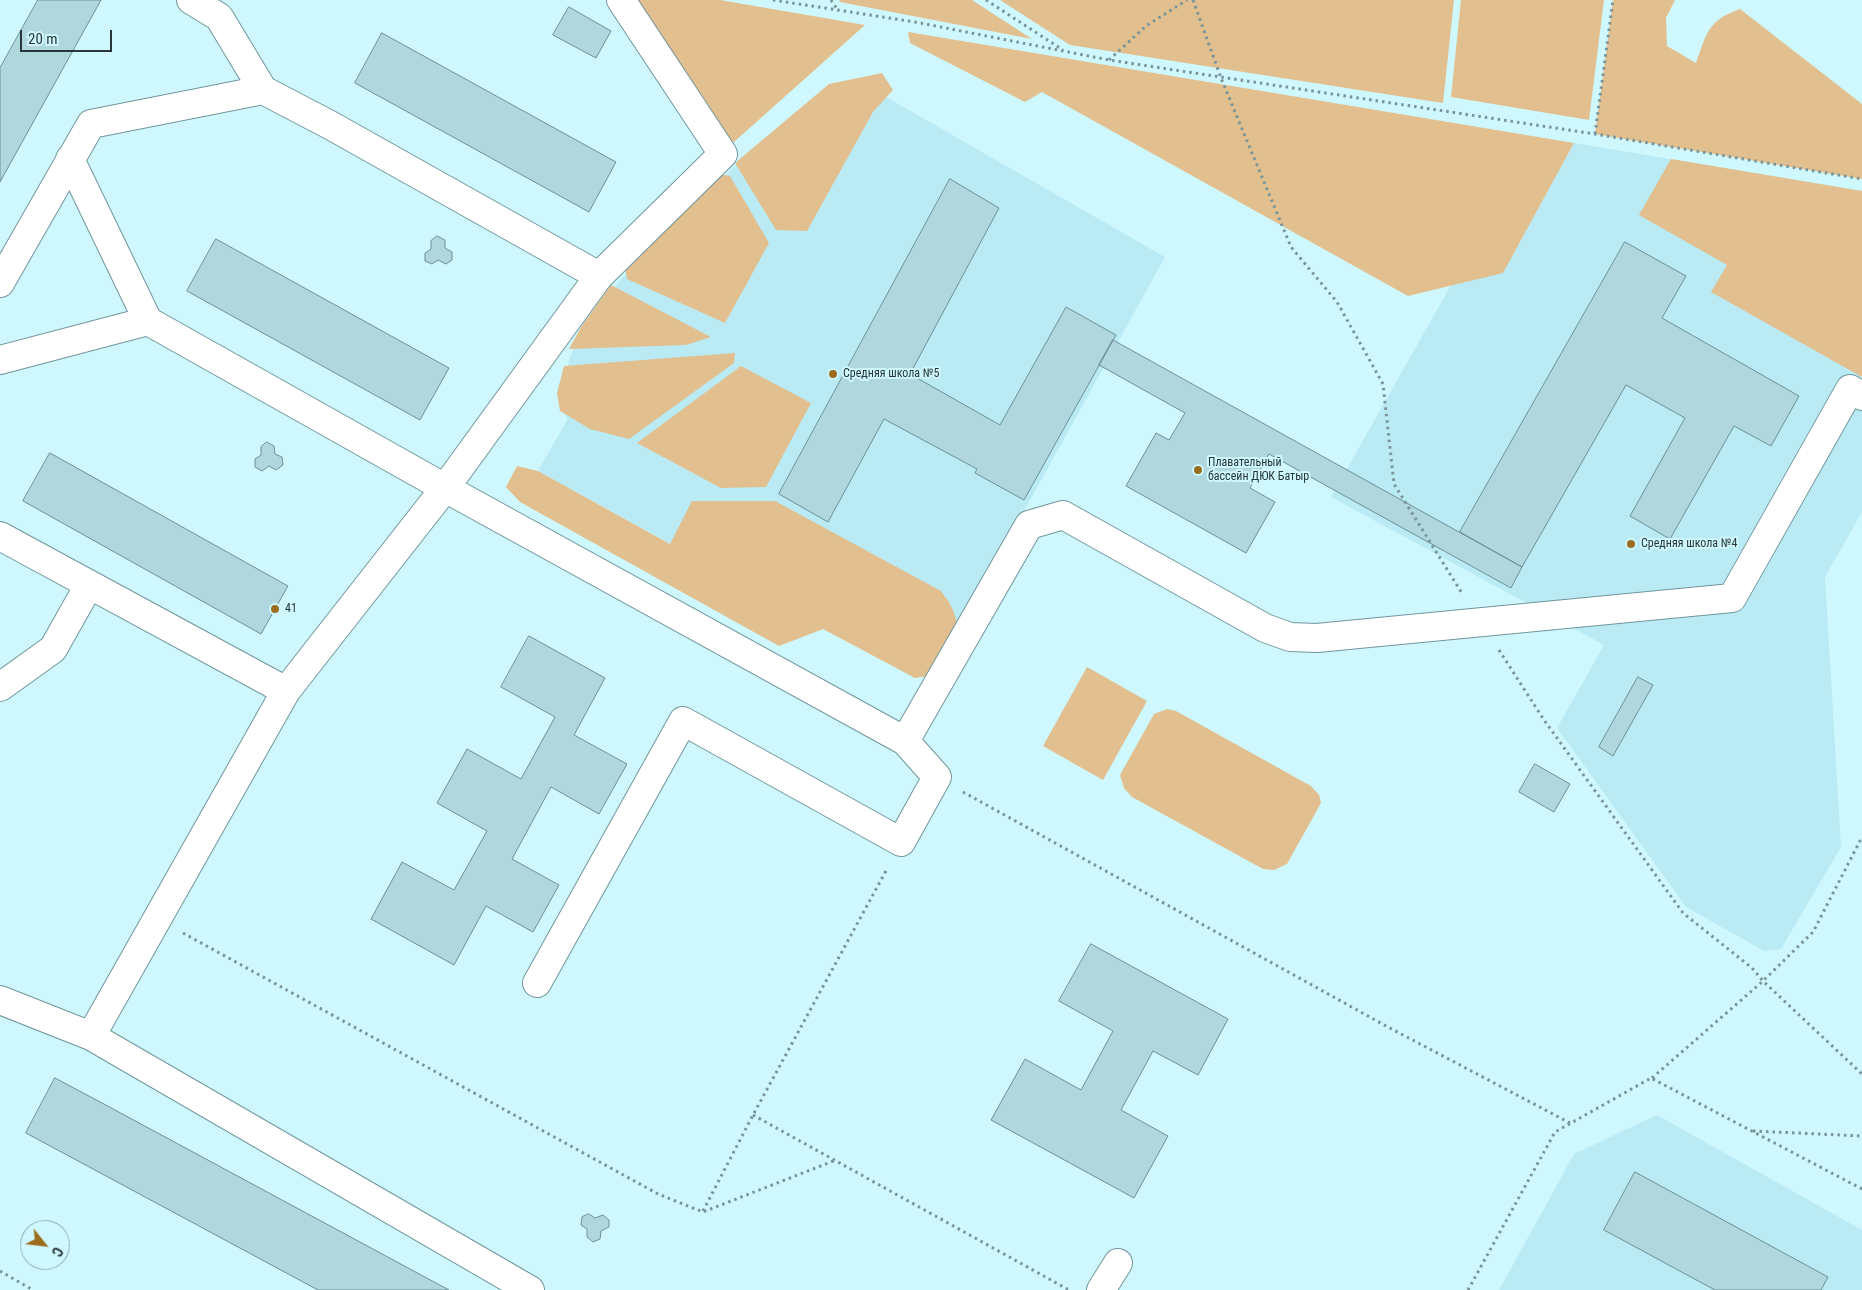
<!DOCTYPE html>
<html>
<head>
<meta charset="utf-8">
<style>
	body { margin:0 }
	#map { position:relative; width:1862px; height:1290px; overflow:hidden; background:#cff8fe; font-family:"Roboto Condensed",sans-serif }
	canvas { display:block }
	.north { position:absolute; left:20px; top:1220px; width:50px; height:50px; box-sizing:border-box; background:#cff8fe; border:1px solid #8baaaf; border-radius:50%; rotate:119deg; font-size:14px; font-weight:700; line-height:20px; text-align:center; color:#263639 }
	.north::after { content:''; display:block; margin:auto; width:18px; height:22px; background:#9c6d1f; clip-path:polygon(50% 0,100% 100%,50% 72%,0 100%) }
	.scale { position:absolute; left:20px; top:30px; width:92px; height:22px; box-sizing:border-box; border:2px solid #263639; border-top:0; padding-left:6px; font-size:15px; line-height:18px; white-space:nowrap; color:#263639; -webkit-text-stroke:4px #cff8fe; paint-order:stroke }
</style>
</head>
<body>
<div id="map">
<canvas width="1862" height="1290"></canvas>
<div class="north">С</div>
<div class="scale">20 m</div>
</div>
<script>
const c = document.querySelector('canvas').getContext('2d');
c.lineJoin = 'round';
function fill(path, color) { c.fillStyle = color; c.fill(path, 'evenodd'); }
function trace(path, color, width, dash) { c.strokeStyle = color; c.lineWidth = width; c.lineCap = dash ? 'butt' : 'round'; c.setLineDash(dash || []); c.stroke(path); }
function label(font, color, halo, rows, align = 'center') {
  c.font = font + ' "Roboto Condensed",sans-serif'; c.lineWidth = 4; c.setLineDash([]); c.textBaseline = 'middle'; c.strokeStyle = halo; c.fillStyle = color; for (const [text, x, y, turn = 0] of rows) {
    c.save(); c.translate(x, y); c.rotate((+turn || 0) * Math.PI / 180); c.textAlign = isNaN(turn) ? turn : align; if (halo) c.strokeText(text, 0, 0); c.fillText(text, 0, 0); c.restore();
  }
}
const built = new Path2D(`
	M 860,82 L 1165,257 L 958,630 L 915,678 L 538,471 L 567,420 L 561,392 L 570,357 L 584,328 L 621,279 L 732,169 L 830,88 Z
	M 1574,143 L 1862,191 L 1862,512 L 1825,577 L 1841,847 L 1781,949 L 1764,951 L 1686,907 L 1557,728 L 1604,645 L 1331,497 L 1451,285 L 1503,272 Z
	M 1657,1115 L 1862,1230 L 1862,1290 L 1499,1290 L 1574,1154 Z`);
const green = new Path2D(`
	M 631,0 L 720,0 L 865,25 L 725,150 Z
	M 839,0 L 972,0 L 1032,39 L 840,2 Z
	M 1000,0 L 1454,0 L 1443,103 L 1070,45 Z
	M 1461,0 L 1604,0 L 1589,120 L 1451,97 Z
	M 1613,0 L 1675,0 L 1666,18 L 1667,46 L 1696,63 C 1707,33 1707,21 1740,9 L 1862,104 L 1862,179 L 1595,134 Z
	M 908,32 L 1574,143 L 1503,273 L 1408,296 L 1042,92 L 1025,102 L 910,43 Z
	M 882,73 L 893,90 L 873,112 L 807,231 L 776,230 L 735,163 L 829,84 Z
	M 1671,159 L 1862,191 L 1862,377 L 1711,292 L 1727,265 L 1639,215 Z
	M 720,174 L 730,176 L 769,243 L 725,323 L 627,279 L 625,268 Z
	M 611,285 L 711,337 L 686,345 L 569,349 L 581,327 Z
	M 735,353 L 734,363 L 629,439 L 590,429 L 560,411 L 557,393 L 564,366 Z
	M 741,366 L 811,403 L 766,487 L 721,488 L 637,443 Z
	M 517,466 L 538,471 L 670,544 L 692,501 L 775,501 L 941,591 C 970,628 953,639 934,675 L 915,678 L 823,629 L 779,646 L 520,502 L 506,487 Z
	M 1087,667 L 1147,701 L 1103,780 L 1043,746 Z
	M 1167,709 L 1176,711 L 1311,786 L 1319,795 L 1321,803 L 1287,864 L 1274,870 L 1263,869 L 1132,797 L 1124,788 L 1120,775 L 1154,714 Z`);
const building = new Path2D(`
	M 38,0 L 101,0 L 0,182 L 0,68 Z
	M 569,7 L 611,31 L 596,58 L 553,35 Z
	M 382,33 L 616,162 L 589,212 L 355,83 Z
	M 950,179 L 999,208 L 910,374 L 1000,425 L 1066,307 L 1116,335 L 1024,500 L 975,473 L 977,469 L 884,419 L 828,522 L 779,494 Z
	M 437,236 L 445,240 L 445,248 L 452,252 L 452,260 L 446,264 L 438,260 L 432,264 L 425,261 L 425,253 L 431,249 L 431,241 Z
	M 216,239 L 449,368 L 420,420 L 187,291 Z
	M 1625,242 L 1686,276 L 1662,318 L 1799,396 L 1771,446 L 1734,426 L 1670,539 L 1630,516 L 1685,418 L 1626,385 L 1522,567 L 1460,532 Z
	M 1113,340 L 1522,567 L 1511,588 L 1269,454 L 1250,488 L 1275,502 L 1246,553 L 1126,486 L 1156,433 L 1169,440 L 1185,413 L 1099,365 Z
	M 267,442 L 274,446 L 275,454 L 282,457 L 283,465 L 276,470 L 269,466 L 262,471 L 255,467 L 255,459 L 261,455 L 261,447 Z
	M 50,453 L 288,586 L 261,634 L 23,501 Z
	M 529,636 L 605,678 L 574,735 L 627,764 L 599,814 L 551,787 L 512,859 L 559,885 L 533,932 L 486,906 L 454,965 L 371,919 L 402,862 L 454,890 L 487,831 L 437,803 L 467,749 L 521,779 L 555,717 L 501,687 Z
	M 1638,677 L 1653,685 L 1613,756 L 1599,747 Z
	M 1535,764 L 1570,784 L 1554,812 L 1519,792 Z
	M 1091,944 L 1228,1019 L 1198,1075 L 1153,1051 L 1121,1110 L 1168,1136 L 1134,1198 L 991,1120 L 1025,1059 L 1081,1090 L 1113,1031 L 1059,1001 Z
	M 55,1078 L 102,1103 L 449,1290 L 318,1290 L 26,1133 Z
	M 1635,1172 L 1828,1277 L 1821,1290 L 1715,1290 L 1604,1230 Z
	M 589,1214 L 595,1218 L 603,1215 L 609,1220 L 609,1227 L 601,1231 L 600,1239 L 593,1242 L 587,1237 L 587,1229 L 581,1225 L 582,1217 Z`);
const path = new Path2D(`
	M 773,0 L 915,22 L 1109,60 L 1595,134 L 1862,179
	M 831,0 L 837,9
	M 986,0 L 1063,50
	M 1193,0 L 1221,78 L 1291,247 L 1337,302 L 1383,384 L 1394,484 L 1463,595
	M 1109,60 L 1146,26 L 1187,0
	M 1595,134 L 1613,0
	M 1499,650 L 1544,720 L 1683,913 L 1752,968 L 1763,981 L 1862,1074
	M 963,792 L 1386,1026 L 1570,1123
	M 183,933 L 658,1194 L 703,1212 L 836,1160
	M 1652,1078 L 1763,981 L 1813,932 L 1862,837
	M 753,1115 L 1069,1290
	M 1753,1131 L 1862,1136
	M 703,1211 L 753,1115 L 887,869
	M 0,1271 L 33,1290
	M 1468,1290 L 1555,1132 L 1651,1078 L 1862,1189`);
const minor = new Path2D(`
	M 191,0 L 219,17 L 263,90 L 330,125 L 599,276
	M 70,159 L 148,321
	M 0,283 L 91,124 L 263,90
	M 0,360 L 148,321 L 445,488 L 905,741 L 937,777 L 901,842 L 683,721 L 537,983
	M 0,536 L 286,691 L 91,1036
	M 0,687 L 53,649 L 89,585
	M 286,691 L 445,488 L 599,276 L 723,154 L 621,0
	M 905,741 L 1029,525 L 1063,515 L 1265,628 L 1290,637 L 1317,638 L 1732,598 L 1850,389 L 1862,396
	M 0,1000 L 91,1036 L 530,1290
	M 1101,1290 L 1118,1263`);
const markers = [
	[833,374,5,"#9c6d1f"],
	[1198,470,5,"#9c6d1f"],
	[1631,544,5,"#9c6d1f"],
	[275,609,5,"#9c6d1f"]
];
const poiNames = [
	["Средняя школа №5",843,374],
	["Плавательный",1208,463],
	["бассейн ДЮК Батыр",1208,477],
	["Средняя школа №4",1641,544],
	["41",285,609]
];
fill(built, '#baebf4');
fill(green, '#e2bf8e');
fill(building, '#b0d7de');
trace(building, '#6b9197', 1);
trace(minor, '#70969c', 30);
trace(path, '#789498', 3, [2.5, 4]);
trace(minor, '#fff', 28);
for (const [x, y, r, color] of markers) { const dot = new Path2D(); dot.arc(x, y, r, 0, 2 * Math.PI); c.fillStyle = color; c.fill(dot); trace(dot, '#cff8fe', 2); }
label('12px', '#263639', '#cff8fe', poiNames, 'left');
</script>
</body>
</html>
